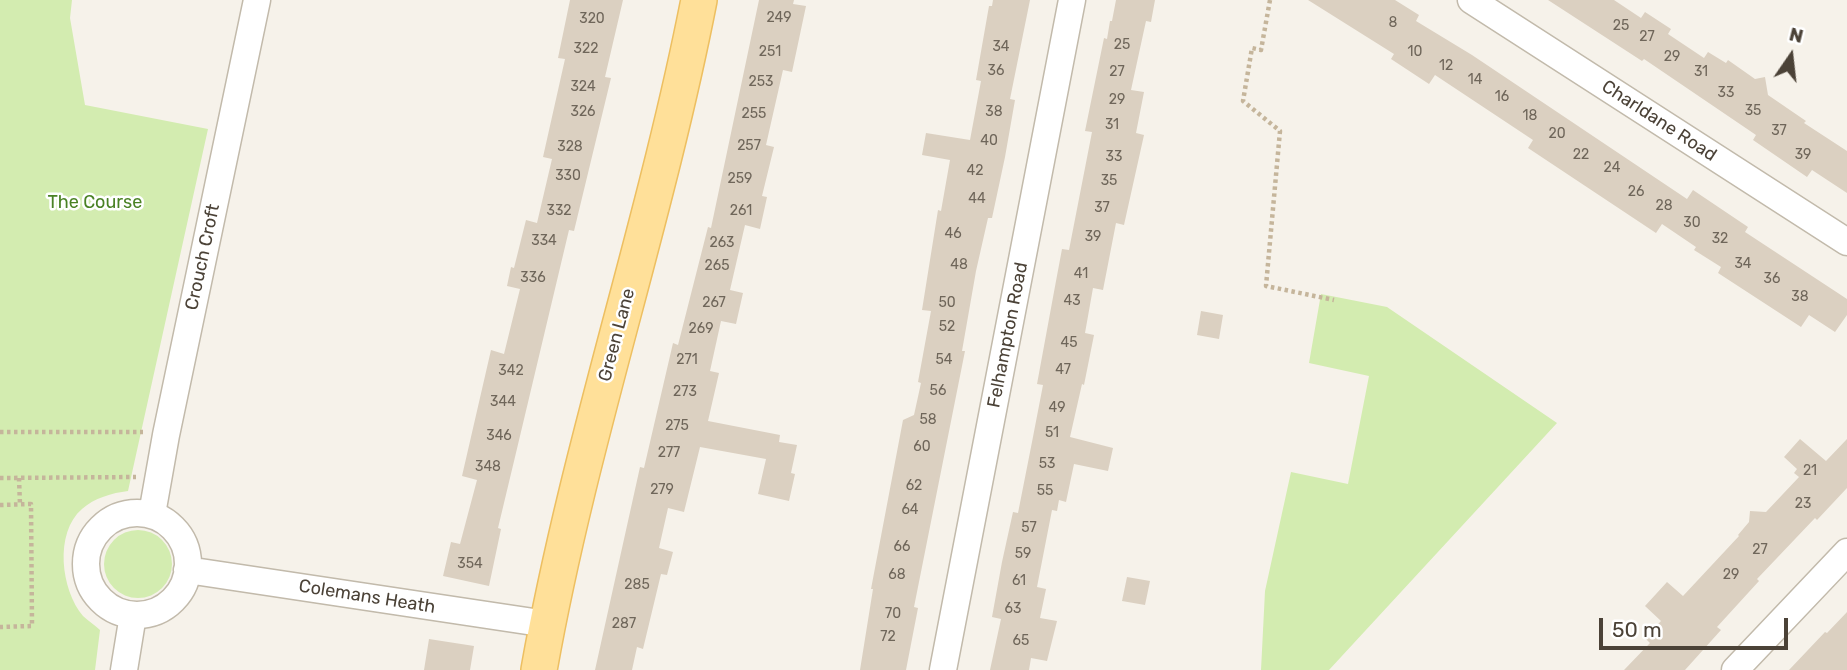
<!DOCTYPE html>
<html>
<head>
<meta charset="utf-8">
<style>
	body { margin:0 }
	#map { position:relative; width:1847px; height:670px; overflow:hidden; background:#f6f2ea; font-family:Rubik,sans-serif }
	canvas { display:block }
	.north { position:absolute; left:1756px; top:21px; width:70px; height:70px; -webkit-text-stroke:5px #fff; paint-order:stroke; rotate:14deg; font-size:19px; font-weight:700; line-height:28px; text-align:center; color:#4b4237 }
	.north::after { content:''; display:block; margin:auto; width:24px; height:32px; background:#4b4237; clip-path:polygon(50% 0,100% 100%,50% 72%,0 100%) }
	.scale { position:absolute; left:1599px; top:618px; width:189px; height:32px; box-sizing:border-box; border:4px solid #4b4237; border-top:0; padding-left:9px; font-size:21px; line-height:24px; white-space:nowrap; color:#4b4237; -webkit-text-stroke:5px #fff; paint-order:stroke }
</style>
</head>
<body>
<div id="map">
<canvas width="1847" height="670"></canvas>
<div class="north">N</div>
<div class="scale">50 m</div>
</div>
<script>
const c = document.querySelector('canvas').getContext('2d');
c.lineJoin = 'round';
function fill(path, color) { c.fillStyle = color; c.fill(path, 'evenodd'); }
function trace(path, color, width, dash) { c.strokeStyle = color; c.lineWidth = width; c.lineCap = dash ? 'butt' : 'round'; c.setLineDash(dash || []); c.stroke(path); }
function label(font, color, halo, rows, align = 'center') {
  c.font = font + ' Rubik,sans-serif'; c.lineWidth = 5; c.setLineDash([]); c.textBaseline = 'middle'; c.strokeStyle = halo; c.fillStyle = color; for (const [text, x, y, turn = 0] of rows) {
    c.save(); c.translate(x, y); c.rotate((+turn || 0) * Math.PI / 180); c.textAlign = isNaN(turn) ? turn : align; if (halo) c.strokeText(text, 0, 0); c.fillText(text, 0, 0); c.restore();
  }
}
const green = new Path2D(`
	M 0,0 L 72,0 L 70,18 L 85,105 L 208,129 L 128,491 C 112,493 94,498 82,509 C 54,533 61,590 83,616 C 88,621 95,625 100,630 L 95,670 L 0,670 Z
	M 1321,294 L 1387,307 L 1557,423 L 1329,670 L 1261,670 L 1265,591 L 1291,472 L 1348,484 L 1369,376 L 1309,363 Z
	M104 564a34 34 0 1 1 68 0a34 34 0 1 1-68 0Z`);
const building = new Path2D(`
	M 570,0 L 623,0 L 605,77 L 611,78 L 574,231 L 569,230 L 515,457 L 498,528 L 501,529 L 489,586 L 443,576 L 451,542 L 460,544 L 477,480 L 462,476 L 491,350 L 504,354 L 520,289 L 507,286 L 511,267 L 514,268 L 526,220 L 537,223 L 552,159 L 543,157 L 565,59 L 558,58 Z
	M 759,0 L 794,0 L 793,4 L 806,6 L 792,72 L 783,70 L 766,145 L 774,147 L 762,196 L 767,197 L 760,229 L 745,225 L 730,290 L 743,293 L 736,324 L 721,321 L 710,371 L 719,373 L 708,421 L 780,435 L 779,442 L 797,445 L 791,473 L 795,474 L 789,501 L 758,494 L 766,459 L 700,447 L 684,512 L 668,508 L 659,548 L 673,552 L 667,575 L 661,574 L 643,649 L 637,647 L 632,670 L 595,670 L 640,467 L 644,468 L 673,343 L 678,345 L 708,227 L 711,228 Z
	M 993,0 L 1030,0 L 1010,99 L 1015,100 L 1005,157 L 992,218 L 988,218 L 976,271 L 962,351 L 965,351 L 914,607 L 918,608 L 906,670 L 860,670 L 873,589 L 871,589 L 903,420 L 914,415 L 921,383 L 918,382 L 931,311 L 922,310 L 938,210 L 941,211 L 950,160 L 922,155 L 926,133 L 970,140 L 981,81 L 976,80 L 989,6 L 992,6 Z
	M 1116,0 L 1155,0 L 1151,22 L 1146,21 L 1131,90 L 1144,92 L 1136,133 L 1144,135 L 1124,225 L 1116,223 L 1103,290 L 1093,288 L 1085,333 L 1094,335 L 1084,385 L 1082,384 L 1070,437 L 1113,448 L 1108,471 L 1074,464 L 1066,502 L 1059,500 L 1057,511 L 1052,510 L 1037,587 L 1046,589 L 1040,618 L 1057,621 L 1047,661 L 1031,658 L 1029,670 L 990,670 L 1001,619 L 992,617 L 1002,562 L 1013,512 L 1018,513 L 1032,442 L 1043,385 L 1037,384 L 1056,281 L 1062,249 L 1069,250 L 1092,132 L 1085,131 L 1104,38 L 1107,39 L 1110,21 L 1112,21 Z
	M 1308,0 L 1395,0 L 1419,15 L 1416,21 L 1472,55 L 1687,199 L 1693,190 L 1748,227 L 1745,232 L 1847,299 L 1847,315 L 1835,332 L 1809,315 L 1801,327 L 1718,273 L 1721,267 L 1694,250 L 1696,247 L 1662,224 L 1656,233 L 1528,148 L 1533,140 L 1435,75 L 1429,84 L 1391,59 L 1394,54 Z
	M 1548,0 L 1614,0 L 1641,18 L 1645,12 L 1671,29 L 1668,34 L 1704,58 L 1708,52 L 1726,63 L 1728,60 L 1755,79 L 1765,77 L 1768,95 L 1806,121 L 1804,123 L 1847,151 L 1847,193 L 1812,170 L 1807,177 L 1753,140 L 1756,135 L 1644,59 L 1642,61 Z
	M 1201,311 L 1223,315 L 1219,339 L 1197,335 Z
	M 1800,439 L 1826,461 L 1847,439 L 1847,488 L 1817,520 L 1815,518 L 1757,579 L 1759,581 L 1717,627 L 1721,630 L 1685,670 L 1624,670 L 1650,643 L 1645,638 L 1661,621 L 1645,606 L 1667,582 L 1683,596 L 1739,536 L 1738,535 L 1749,522 L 1750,511 L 1766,512 L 1799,477 L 1794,473 L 1797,469 L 1784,457 Z
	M 1127,577 L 1150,581 L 1145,605 L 1122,601 Z
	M 1847,612 L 1847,670 L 1789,670 L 1825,632 L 1827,633 Z
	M 429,639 L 474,646 L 470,670 L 424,670 Z`);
const path = new Path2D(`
	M 1270,0 L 1261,50 L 1252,48 L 1243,101 L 1280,131 L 1266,286 L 1334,300
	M 0,432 L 143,432
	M 0,478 L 136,477
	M 19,478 L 20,505
	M 0,505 L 31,504 L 32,626 L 0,627`);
const minor = new Path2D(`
	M 1471,0 L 1847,242
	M86 564a51 51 0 1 1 102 0a51 51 0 1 1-102 0Z
	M 152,514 L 166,435 L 257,0
	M 187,570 L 547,624
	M 124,670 L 133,615
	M 943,670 L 1072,0
	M 1735,670 L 1847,552`);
const major = new Path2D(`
	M 539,670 C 579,444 655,225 699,0`);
const numberNames = [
	["249",779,18],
	["320",592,19],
	["8",1393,23],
	["25",1621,26],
	["27",1647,37],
	["25",1122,45],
	["34",1001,47],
	["322",586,49],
	["251",770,52],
	["10",1415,52],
	["29",1672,57],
	["12",1446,66],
	["36",996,71],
	["27",1117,72],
	["31",1701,72],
	["14",1475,80],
	["253",761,82],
	["324",583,87],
	["33",1726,93],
	["16",1502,97],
	["29",1117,100],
	["35",1753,111],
	["326",583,112],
	["38",994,112],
	["255",754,114],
	["18",1530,116],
	["31",1112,125],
	["37",1779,131],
	["20",1557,134],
	["40",989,141],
	["257",749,146],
	["328",570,147],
	["22",1581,155],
	["39",1803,155],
	["33",1114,157],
	["24",1612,168],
	["42",975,171],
	["330",568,176],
	["259",740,179],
	["35",1109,181],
	["26",1636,192],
	["44",977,199],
	["28",1664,206],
	["37",1102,208],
	["332",559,211],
	["261",741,211],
	["30",1692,223],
	["46",953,234],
	["39",1093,237],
	["32",1720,239],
	["334",544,241],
	["263",722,243],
	["34",1743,264],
	["48",959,265],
	["265",717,266],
	["41",1081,274],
	["336",533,278],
	["36",1772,279],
	["38",1800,297],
	["43",1072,301],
	["267",714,303],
	["50",947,303],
	["52",947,327],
	["269",701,329],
	["45",1069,343],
	["271",687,360],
	["54",944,360],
	["47",1063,370],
	["342",511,371],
	["56",938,391],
	["273",685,392],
	["344",503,402],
	["49",1057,408],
	["58",928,420],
	["275",677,426],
	["51",1052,433],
	["346",499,436],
	["60",922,447],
	["277",669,453],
	["53",1047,464],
	["348",488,467],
	["21",1810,471],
	["62",914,486],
	["279",662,490],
	["55",1045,491],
	["23",1803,504],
	["64",910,510],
	["57",1029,528],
	["66",902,547],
	["27",1760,550],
	["59",1023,554],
	["354",470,564],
	["68",897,575],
	["29",1731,575],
	["61",1019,581],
	["285",637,585],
	["63",1013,609],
	["70",893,614],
	["287",624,624],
	["72",888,637],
	["65",1021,641]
];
const streetNames = [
	["Charldane Road",1659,121,33],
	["Crouch Croft",203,257,-78],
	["Green Lane",617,335,-75],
	["Felhampton Road",1008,335,-79],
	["Colemans Heath",367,597,9]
];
const parkNames = [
	["The Course",95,203]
];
fill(green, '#d3ecb0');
fill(building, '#dbd0c1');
trace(minor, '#c2baab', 29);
trace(major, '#edbf61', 38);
trace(path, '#c5b59b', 4.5, [3.5, 3.5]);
trace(minor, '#fff', 26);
trace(major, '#ffe099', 35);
label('14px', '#6f665a', null, numberNames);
label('18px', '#4b4237', '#fff', streetNames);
label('18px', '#4a8225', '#fff', parkNames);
</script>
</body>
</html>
